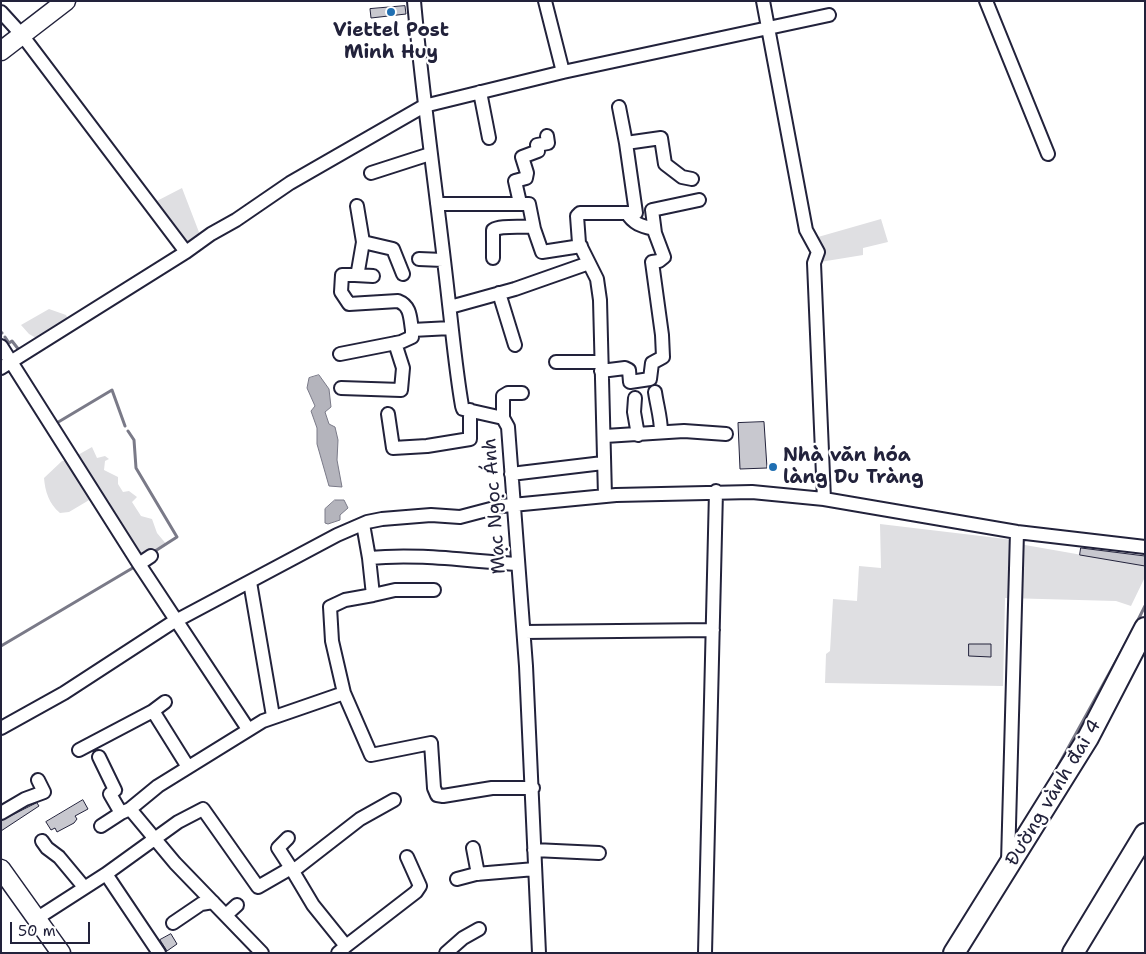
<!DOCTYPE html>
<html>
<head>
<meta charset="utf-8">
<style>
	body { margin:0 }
	#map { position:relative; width:1146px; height:954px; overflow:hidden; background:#fff; font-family:"Shantell Sans",sans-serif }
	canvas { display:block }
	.frame { position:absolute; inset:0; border:2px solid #22223b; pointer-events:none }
	.scale { position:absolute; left:10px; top:922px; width:80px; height:22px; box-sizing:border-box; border:2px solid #22223b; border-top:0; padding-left:6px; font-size:15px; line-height:18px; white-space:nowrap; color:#22223b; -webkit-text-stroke:4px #fff; paint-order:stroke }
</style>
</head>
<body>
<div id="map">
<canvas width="1146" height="954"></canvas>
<div class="frame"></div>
<div class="scale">50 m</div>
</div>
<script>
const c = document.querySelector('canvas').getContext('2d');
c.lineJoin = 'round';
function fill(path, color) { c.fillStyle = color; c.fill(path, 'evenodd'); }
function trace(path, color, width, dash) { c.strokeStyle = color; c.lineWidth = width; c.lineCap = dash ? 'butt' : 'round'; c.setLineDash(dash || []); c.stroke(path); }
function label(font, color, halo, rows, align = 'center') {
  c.font = font + ' "Shantell Sans",sans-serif'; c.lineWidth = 4.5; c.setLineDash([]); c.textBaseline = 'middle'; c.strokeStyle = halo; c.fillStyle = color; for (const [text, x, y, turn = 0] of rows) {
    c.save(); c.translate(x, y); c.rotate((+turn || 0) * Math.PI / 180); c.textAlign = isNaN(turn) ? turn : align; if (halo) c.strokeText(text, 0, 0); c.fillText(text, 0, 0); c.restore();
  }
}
const green = new Path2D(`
	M 182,188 L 202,240 L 186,252 L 151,204 Z
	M 881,219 L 888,242 L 863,248 L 863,255 L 814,263 L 811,239 Z
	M 49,309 L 66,315 L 70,324 L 43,342 L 29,334 L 21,325 Z
	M 92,447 L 97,458 L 105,456 L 109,459 L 105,461 L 104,470 L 118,477 L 118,484 L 123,492 L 129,491 L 137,497 L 132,502 L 141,516 L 152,519 L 157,533 L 167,545 L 139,564 L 96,496 L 69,512 L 60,513 C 49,504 45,491 44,478 L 62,461 L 69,460 Z
	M 880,524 L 1006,539 L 1025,545 L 1145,566 L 1145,577 L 1131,606 L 1116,601 L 1005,598 L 1003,686 L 825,683 L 826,654 L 830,651 L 833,599 L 857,601 L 859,566 L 881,568 Z`);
const water = new Path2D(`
	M 319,375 L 329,389 L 331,407 L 325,412 L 329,424 L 335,427 L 338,440 L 337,460 L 342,487 L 329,486 L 317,444 L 317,428 L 311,411 L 315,406 L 307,388 L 309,378 Z
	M 335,500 L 344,500 L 348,508 L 340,515 L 340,520 L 328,524 L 325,523 L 325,509 Z`);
const stream = new Path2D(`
	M 1,332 L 2,333
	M 5,337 L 9,343 L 12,341 L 19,350
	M 55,424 L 112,390 L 125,426
	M 128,431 L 134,440 L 136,468 L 177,537 L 152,553
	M 1135,626 L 1145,606
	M 1,646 L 136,566
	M 1052,777 L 1132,632`);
const building = new Path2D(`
	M 405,6 L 406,14 L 371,18 L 370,9 Z
	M 764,422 L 767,468 L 740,469 L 738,423 Z
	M 1081,548 L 1145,556 L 1145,566 L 1080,555 Z
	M 969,644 L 991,644 L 991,657 L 969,656 Z
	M 83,800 L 88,809 L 75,816 L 77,819 L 74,823 L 57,832 L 55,828 L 51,830 L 46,822 Z
	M 37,803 L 39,806 L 1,831 L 1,821 Z
	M 171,934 L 177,944 L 167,951 L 160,940 Z`);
const street = new Path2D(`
	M 414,1 C 423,102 438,203 449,304 C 453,338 456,371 462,406 L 463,409 L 503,418 L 508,427 L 526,666 L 539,953
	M 545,1 L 563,72
	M 763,1 L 806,230 L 818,252 L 814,263 L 824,499
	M 986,1 L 1048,154
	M 1,12 L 22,35 L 186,252
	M 480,92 L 489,138
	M 619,107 L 626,143
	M 371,173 L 430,154
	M 520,203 L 515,181 L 526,178 L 527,173 L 522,157 L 538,151 L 537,145 L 548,143 L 547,136
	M 437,204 L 529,204 L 534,229 L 542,252 L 581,246
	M 357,206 L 363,242
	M 627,213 C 633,224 642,226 654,229
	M 493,258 L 493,230 C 501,225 522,228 533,226
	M 419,259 L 443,260
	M 403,274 L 393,249 L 363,242 L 358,271 L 355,275 L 342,275 L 341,292 L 349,304 L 398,301 C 411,306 410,318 412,330 L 451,328
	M 355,275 L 373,276
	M 499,293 L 515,345
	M 450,307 L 515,289 L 589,263
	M 1,346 L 139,564 L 248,729
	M 340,354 L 401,342 L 412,337 L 412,330
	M 556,362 L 601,362
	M 1,368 L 186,252 L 211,234 L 236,220 L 290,183 L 424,106 L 563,72 L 829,15
	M 601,371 L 625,368 L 629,370 L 630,382 L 650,379 L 652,363 L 663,357 L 662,335 L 652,262 L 659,261 L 664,257 L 655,233 L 652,210 L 699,200
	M 341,388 L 401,390 L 403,368 L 395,343
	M 655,392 C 657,406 661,418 661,432
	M 635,398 L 634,412 L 638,435
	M 388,414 L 393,448 L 427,446 L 470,439 L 470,410
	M 503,418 L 503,396 L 508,393 L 522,393
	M 605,436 L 684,431 L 726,434
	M 511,474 L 603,463
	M 605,496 L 600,300 L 597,279 L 579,243 L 577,216 L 580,213 L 636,213 L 626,143 L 661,138 L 665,164 L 682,177 L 692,179
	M 363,524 L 369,558
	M 139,564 L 151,556
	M 250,582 L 273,716
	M 373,595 L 395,590 L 434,590
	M 524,632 L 713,630
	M 344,693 L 332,641 L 330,607 L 345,600 L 373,595 L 369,558 C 419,553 468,561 517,564
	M 153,711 L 165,702
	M 1,728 L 64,693 L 170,624 L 337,535 L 367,522 L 382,519 L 431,515 L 460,517 L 502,506 L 616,495 L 752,492 L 824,499 L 1017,532 L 1145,547
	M 79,750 L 153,711 L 188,767
	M 99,757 L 115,790 L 110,794 L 121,813 L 130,809
	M 1,813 L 25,799 L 44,792 L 38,780
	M 101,826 L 121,813
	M 288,838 L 278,848 L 291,868
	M 42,841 L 47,848 L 59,857 L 84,887
	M 473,848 L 478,874
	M 534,850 L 599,853
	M 1008,862 L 1017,532
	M 293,871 L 360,819 L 394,800
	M 106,874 L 159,953
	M 457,879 L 476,874 L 535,869
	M 226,915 L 237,905
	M 36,919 L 106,874 L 178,822 L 203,809 L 258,887 L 291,868 L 313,905 L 346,946 L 338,953
	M 173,923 L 201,904 L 213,902
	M 346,946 L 416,892 L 420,886 L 407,857
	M 262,953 L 175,863 L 130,809 L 158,786 L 263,721 L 344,693 L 371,755 L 431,743 L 434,788 L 437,795 L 443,796 L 492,788 L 533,788
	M 446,953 L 463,938 L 479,929
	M 705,953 L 716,491`);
const secondary = new Path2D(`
	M 1,51 L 66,1
	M 1,869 L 61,953`);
const primary = new Path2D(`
	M 954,953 L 1088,738 L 1145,628
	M 1073,953 L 1145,834`);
const markers = [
	[391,12,5,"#1f6fb2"],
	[773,467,5,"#1f6fb2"]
];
const poiNames = [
	["Viettel Post",391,31],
	["Minh Huy",391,53],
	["Nhà văn hóa",783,456,"left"],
	["làng Du Tràng",783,478,"left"]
];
const streetNames = [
	["Mạc Ngọc Ánh",495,506,-94],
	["Đường vành đai 4",1054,793,-59]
];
fill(green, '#dfdfe2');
fill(water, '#b4b4bc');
trace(water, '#7a7a88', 1);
trace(stream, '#7a7a88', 3);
fill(building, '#c8c8cf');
trace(building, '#22223b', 1);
trace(street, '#22223b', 16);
trace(secondary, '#22223b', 21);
trace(primary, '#22223b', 24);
trace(street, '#fff', 12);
trace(secondary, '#fff', 18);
trace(primary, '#fff', 20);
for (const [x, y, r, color] of markers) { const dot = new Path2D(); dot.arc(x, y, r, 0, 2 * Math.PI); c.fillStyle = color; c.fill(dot); trace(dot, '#fff', 2); }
label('bold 19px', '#22223b', '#fff', poiNames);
label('19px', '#22223b', '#fff', streetNames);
</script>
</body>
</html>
